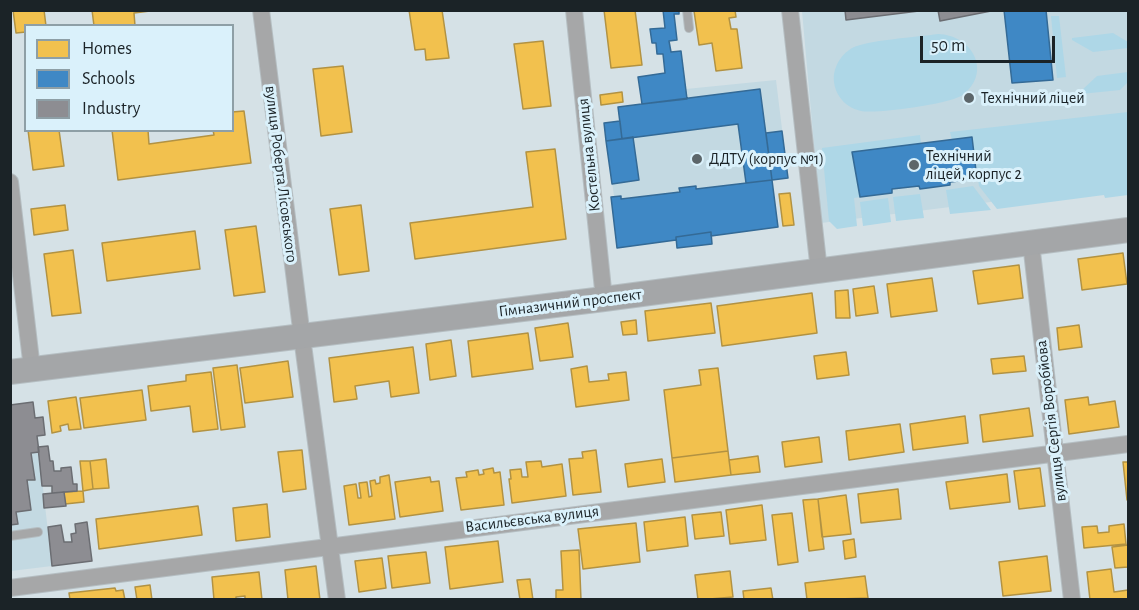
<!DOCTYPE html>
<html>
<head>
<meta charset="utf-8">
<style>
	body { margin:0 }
	#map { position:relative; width:1139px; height:610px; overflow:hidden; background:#d5e1e6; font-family:"Alegreya Sans",sans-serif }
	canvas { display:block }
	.frame { position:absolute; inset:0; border:12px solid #1b2327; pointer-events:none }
	.legend { position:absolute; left:24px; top:24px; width:210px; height:108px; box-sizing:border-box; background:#daf1fb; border:2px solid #8e9fa6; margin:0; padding:8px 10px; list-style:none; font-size:18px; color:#1b2327 }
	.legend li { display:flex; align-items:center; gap:12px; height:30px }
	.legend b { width:30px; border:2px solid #8e9fa6 }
	.scale { position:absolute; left:920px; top:36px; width:135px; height:27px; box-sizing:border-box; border:3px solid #1b2327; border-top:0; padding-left:8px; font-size:18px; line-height:21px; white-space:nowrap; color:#1b2327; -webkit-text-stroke:4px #daf1fb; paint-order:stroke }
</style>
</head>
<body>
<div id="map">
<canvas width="1139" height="610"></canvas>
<div class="frame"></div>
<ul class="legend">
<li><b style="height:16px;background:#f2c14e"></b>Homes</li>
<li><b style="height:16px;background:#3f88c5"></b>Schools</li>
<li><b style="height:16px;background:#8d8d92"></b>Industry</li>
</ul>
<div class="scale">50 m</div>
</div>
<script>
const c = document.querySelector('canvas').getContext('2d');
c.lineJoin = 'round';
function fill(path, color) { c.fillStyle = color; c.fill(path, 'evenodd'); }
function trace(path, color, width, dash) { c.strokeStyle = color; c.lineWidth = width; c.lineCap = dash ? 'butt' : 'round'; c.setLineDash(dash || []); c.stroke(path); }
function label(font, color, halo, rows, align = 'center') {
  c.font = font + ' "Alegreya Sans",sans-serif'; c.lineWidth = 6; c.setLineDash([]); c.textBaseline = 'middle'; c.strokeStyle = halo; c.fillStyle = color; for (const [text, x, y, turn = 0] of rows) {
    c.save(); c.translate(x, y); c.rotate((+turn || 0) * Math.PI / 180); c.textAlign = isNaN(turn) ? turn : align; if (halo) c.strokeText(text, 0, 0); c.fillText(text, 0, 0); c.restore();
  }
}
const built = new Path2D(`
	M 802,11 L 1128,11 L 1128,185 L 821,223 Z
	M 776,80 L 788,178 L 772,180 L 778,227 L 712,236 L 712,244 L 677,248 L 676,240 L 617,248 L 611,197 L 614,196 L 606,141 L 687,99 L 686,89 Z
	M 33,402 L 52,566 L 11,571 L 10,405 Z`);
const green = new Path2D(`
	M 1051,16 L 1059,16 L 1066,77 L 1057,78 Z
	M 1113,33 L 1128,42 L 1128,48 L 1093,52 L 1072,40 L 1072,38 Z
	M 938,34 C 972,35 992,71 964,94 C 953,104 876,114 861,111 C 852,109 844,104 839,96 C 835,90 833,81 834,74 C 836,63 842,54 852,48 C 868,40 918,37 938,34 Z
	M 1128,72 L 1128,82 L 1120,90 L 1081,94 L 1081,91 L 1097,76 Z
	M 1128,112 L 1128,195 L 1105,198 L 1104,195 L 997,209 L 979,186 L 972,137 L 952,140 L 950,132 Z
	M 920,135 L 921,143 L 852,152 L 860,197 L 854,198 L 857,226 L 837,229 L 829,221 L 822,148 Z
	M 973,186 L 991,210 L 950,214 L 946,190 Z
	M 920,194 L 924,218 L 896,221 L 893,197 Z
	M 888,198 L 891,222 L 863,226 L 860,202 Z`);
const homes = new Path2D(`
	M 13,10 L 44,10 L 46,26 L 26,26 L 26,32 L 16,33 Z
	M 92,10 L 158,10 L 134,13 L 135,26 L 94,26 Z
	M 409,10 L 442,10 L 449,58 L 426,60 L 425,49 L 415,50 Z
	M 604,10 L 635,10 L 642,65 L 611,68 Z
	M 735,10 L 736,17 L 729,18 L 731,29 L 737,29 L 742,68 L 716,71 L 712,43 L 699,45 L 694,11 Z
	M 543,41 L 551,106 L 523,109 L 514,44 Z
	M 343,66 L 352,132 L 321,136 L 313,69 Z
	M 622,92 L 623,102 L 601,105 L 600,95 Z
	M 244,111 L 251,163 L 118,180 L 112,130 L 148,130 L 149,144 L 214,135 L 213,130 L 232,130 L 232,112 Z
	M 28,130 L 59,130 L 64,166 L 33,170 Z
	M 555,149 L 566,239 L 415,259 L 410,223 L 533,207 L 526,152 Z
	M 790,193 L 794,225 L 783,226 L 779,194 Z
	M 65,205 L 68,230 L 34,235 L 31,209 Z
	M 361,205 L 369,271 L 339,275 L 330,209 Z
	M 256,226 L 265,292 L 234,296 L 225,230 Z
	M 195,231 L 200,269 L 107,281 L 102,243 Z
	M 73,250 L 81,313 L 52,316 L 44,254 Z
	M 1123,253 L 1127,284 L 1082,290 L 1078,259 Z
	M 1019,265 L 1023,298 L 978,304 L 973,271 Z
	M 932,278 L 937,311 L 891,317 L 887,284 Z
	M 874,286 L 878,313 L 856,316 L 853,289 Z
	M 848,290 L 850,318 L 836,318 L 835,291 Z
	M 812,293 L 817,333 L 722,346 L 717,306 Z
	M 711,303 L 715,333 L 648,341 L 645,311 Z
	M 636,320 L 637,334 L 623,335 L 621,322 Z
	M 568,323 L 573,357 L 540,361 L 535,328 Z
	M 1079,325 L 1082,347 L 1059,350 L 1057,328 Z
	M 528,333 L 533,369 L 472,377 L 468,341 Z
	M 451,340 L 456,376 L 430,380 L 426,344 Z
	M 413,347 L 419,393 L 391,397 L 389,381 L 355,386 L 357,399 L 334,402 L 329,358 Z
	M 846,352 L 849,375 L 817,379 L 814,356 Z
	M 1024,356 L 1026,371 L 993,374 L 991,359 Z
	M 288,361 L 293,397 L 245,403 L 240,368 Z
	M 237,365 L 245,427 L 221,430 L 213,368 Z
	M 587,366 L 589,382 L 609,380 L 608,374 L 626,372 L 629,400 L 576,407 L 571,369 Z
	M 718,368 L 728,451 L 672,458 L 664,390 L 701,385 L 699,370 Z
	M 211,372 L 218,429 L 193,432 L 190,406 L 151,411 L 148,386 L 186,381 L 186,375 Z
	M 142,390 L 146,420 L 84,428 L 80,398 Z
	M 76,397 L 81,429 L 69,430 L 68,424 L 60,426 L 61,431 L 52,433 L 48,401 Z
	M 1088,397 L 1089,405 L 1115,401 L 1119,427 L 1069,434 L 1065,400 Z
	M 1029,408 L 1033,436 L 983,442 L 980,415 Z
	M 965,416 L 968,443 L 913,450 L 910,424 Z
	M 900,424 L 904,452 L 849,460 L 846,431 Z
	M 819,437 L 822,462 L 785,467 L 782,442 Z
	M 302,450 L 306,489 L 283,492 L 278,452 Z
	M 596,450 L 601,492 L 573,495 L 569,459 L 583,458 L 582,452 Z
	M 728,451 L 731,475 L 675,482 L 672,458 Z
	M 758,456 L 760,472 L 731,475 L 729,460 Z
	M 106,459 L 109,488 L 93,489 L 90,461 Z
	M 662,459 L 665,482 L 628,487 L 625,464 Z
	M 80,461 L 90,461 L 93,489 L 83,491 Z
	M 541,461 L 542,467 L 562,464 L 566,496 L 512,503 L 509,479 L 511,479 L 510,470 L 521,469 L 522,477 L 528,477 L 526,462 Z
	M 1123,462 L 1128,462 L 1128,500 L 1127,500 Z
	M 493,468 L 494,473 L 500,472 L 504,505 L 461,510 L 456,478 L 467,477 L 466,472 L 478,470 L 479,475 L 484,474 L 483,470 Z
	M 1040,468 L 1045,506 L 1019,509 L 1014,471 Z
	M 1007,474 L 1010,502 L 950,509 L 946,482 Z
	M 389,475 L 395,519 L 349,525 L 344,486 L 356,484 L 358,498 L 361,498 L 359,483 L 367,482 L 369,497 L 372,496 L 370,481 L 375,480 L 376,484 L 380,483 L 380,477 Z
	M 430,477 L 431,482 L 439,481 L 443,511 L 400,517 L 395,482 Z
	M 898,489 L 901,519 L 861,523 L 858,494 Z
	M 83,491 L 84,502 L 65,504 L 64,492 Z
	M 846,495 L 851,534 L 822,537 L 818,499 Z
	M 818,499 L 824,549 L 809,551 L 803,500 Z
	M 267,504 L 270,537 L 236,541 L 233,508 Z
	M 762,505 L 766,540 L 730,544 L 726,510 Z
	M 198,506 L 202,535 L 99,549 L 96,519 Z
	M 721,512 L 724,536 L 695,539 L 692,515 Z
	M 792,513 L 798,562 L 778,565 L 772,515 Z
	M 685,517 L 688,546 L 647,551 L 644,522 Z
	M 636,523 L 640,562 L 583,569 L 578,529 Z
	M 1124,524 L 1126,544 L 1084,548 L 1082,527 L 1097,526 L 1098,533 L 1109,532 L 1109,526 Z
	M 854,539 L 856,557 L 845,559 L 843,541 Z
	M 498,541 L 503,582 L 450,589 L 445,547 Z
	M 1128,545 L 1128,567 L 1115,568 L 1112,547 Z
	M 579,550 L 581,600 L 556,600 L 556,590 L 563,590 L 561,551 Z
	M 426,552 L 430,583 L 392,588 L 388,556 Z
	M 1047,556 L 1051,591 L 1003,596 L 999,562 Z
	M 382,558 L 386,588 L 359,592 L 355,561 Z
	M 316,566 L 320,600 L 288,600 L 285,570 Z
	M 1111,569 L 1114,592 L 1128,590 L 1128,600 L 1090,600 L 1087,572 Z
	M 730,571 L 733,597 L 698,600 L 695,575 Z
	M 259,572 L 262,600 L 245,600 L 245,596 L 236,597 L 236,600 L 214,600 L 212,577 Z
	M 865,576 L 868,598 L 807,600 L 805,583 Z
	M 530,579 L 533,600 L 520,600 L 517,580 Z
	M 150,585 L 152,600 L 137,600 L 135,587 Z
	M 115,588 L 116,591 L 123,590 L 125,600 L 70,600 L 69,593 Z
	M 771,588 L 773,600 L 744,600 L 743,591 Z`);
const schools = new Path2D(`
	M 663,10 L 679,10 L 679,14 L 674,14 L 677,40 L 669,41 L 671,52 L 681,51 L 687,99 L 642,104 L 638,77 L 665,73 L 663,54 L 657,54 L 656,43 L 652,43 L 650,29 L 665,28 Z
	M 1004,10 L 1046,10 L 1053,80 L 1012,83 Z
	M 760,89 L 772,180 L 746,183 L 738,124 L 622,139 L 618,107 Z
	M 620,121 L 622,139 L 606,141 L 604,123 Z
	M 782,131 L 788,178 L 772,180 L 766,133 Z
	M 633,137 L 639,180 L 612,184 L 606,141 Z
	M 972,137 L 977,179 L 950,182 L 950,185 L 920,189 L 919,186 L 892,189 L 892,193 L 860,197 L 852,152 Z
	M 772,180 L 778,227 L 711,236 L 711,232 L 676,237 L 676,240 L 617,248 L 611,197 L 621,196 L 621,199 L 680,192 L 679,188 L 696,186 L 696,189 Z
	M 711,232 L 712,244 L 677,248 L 676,237 Z`);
const industry = new Path2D(`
	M 845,10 L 927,10 L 846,20 Z
	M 938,10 L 991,10 L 991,11 L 940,21 Z
	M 33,402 L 35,418 L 43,417 L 45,435 L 37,436 L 39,452 L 31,453 L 35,480 L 27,480 L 31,510 L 16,512 L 18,524 L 10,525 L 10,405 Z
	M 48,446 L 50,461 L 53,461 L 54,471 L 61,471 L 61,468 L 71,467 L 73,484 L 77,484 L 77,491 L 52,493 L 52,486 L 42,486 L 38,447 Z
	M 64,492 L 66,506 L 44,508 L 43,494 Z
	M 87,522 L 92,561 L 52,566 L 48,527 L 61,525 L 64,542 L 72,542 L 71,534 L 76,533 L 75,524 Z`);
const service = new Path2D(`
	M 687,10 L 689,28
	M 10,536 L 38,532`);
const minor = new Path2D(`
	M 261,10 L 302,337 L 337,600
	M 574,10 L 604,299
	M 790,10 L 819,271
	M 10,182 L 32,369
	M 1031,243 L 1072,600
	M 10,588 L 1128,444`);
const secondary = new Path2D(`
	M 10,372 L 604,299 L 1128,230`);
const markers = [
	[969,98,6,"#5c666a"],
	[697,159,6,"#5c666a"],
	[914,165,6,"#5c666a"]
];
const poiNames = [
	["Технічний ліцей",981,98],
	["Технічний",926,156],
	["ліцей, корпус 2",926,174],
	["ДДТУ (корпус №1)",709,159]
];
const streetNames = [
	["Костельна вулиця",589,155,-96],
	["вулиця Роберта Лісовського",281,174,83],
	["Гімназичний проспект",570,303,-7],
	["вулиця Сергія Воробйова",1051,421,-97],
	["Васильєвська вулиця",532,519,-7]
];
fill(built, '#c3d9e2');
fill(green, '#aed7e7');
fill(homes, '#f2c14e');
trace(homes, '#b29242', 1.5);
fill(schools, '#3f88c5');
trace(schools, '#346a96', 1.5);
fill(industry, '#8d8d92');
trace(industry, '#6b6d72', 1.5);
trace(service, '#b5bec2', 10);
trace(minor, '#b5bec2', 18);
trace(secondary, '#b5bec2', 26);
trace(service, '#a6a7a8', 8);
trace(minor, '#a6a7a8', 16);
trace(secondary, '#a4a6a8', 24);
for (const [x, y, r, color] of markers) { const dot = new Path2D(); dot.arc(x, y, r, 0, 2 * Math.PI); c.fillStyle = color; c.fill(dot); trace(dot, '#daf1fb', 2); }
label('16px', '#1b2327', '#daf1fb', poiNames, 'left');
label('16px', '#1b2327', '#daf1fb', streetNames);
</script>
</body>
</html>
